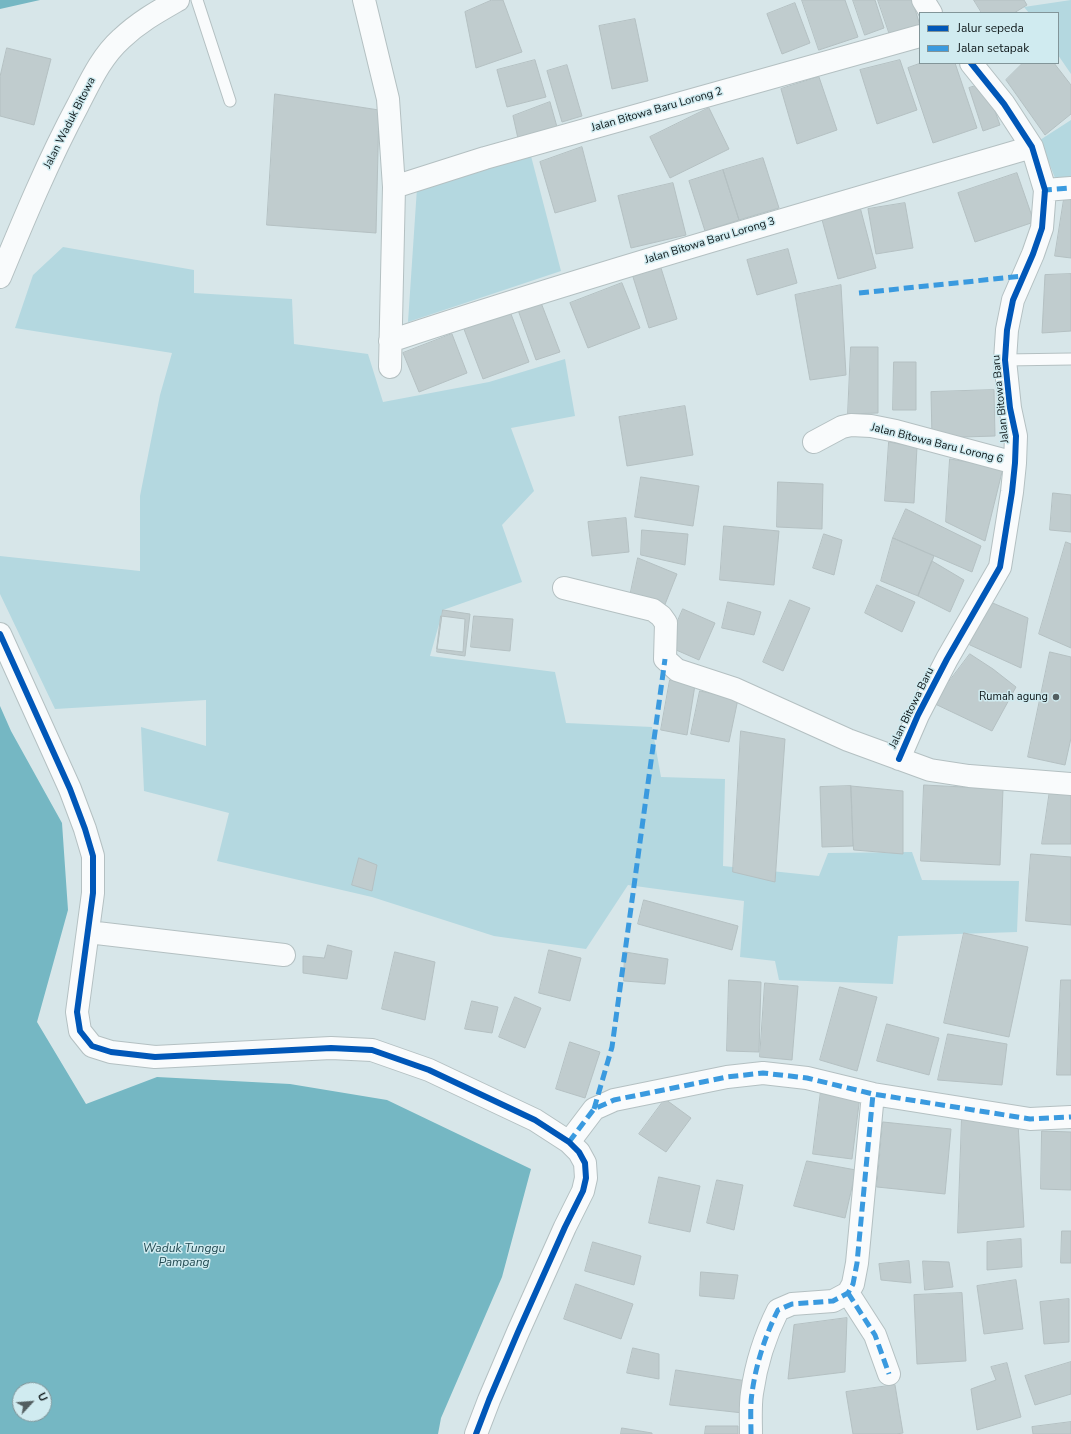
<!DOCTYPE html>
<html>
<head>
<meta charset="utf-8">
<style>
	body { margin:0 }
	#map { position:relative; width:1071px; height:1434px; overflow:hidden; background:#d7e6e9; font-family:"Nunito Sans",sans-serif }
	canvas { display:block }
	.legend { position:absolute; left:919px; top:12px; width:140px; height:52px; box-sizing:border-box; background:#d0ebf0; border:1px solid #829599; margin:0; padding:5px 7px; list-style:none; font-size:12px; color:#0c1517 }
	.legend li { display:flex; align-items:center; gap:8px; height:20px }
	.legend b { width:20px; border:1px solid #829599 }
	.north { position:absolute; left:12px; top:1382px; width:40px; height:40px; box-sizing:border-box; background:#d0ebf0; border:1px solid #829599; border-radius:50%; rotate:64deg; font-size:11px; font-weight:700; line-height:16px; text-align:center; color:#0c1517 }
	.north::after { content:''; display:block; margin:auto; width:14px; height:18px; background:#535e60; clip-path:polygon(50% 0,100% 100%,50% 72%,0 100%) }
</style>
</head>
<body>
<div id="map">
<canvas width="1071" height="1434"></canvas>
<ul class="legend">
<li><b style="height:5px;background:#0057b8"></b>Jalur sepeda</li>
<li><b style="height:5px;background:#3a9adf"></b>Jalan setapak</li>
</ul>
<div class="north">U</div>
</div>
<script>
const c = document.querySelector('canvas').getContext('2d');
c.lineJoin = 'round';
function fill(path, color) { c.fillStyle = color; c.fill(path, 'evenodd'); }
function trace(path, color, width, dash) { c.strokeStyle = color; c.lineWidth = width; c.lineCap = dash ? 'butt' : 'round'; c.setLineDash(dash || []); c.stroke(path); }
function label(font, color, halo, rows, align = 'center') {
  c.font = font + ' "Nunito Sans",sans-serif'; c.lineWidth = 3; c.setLineDash([]); c.textBaseline = 'middle'; c.strokeStyle = halo; c.fillStyle = color; for (const [text, x, y, turn = 0] of rows) {
    c.save(); c.translate(x, y); c.rotate((+turn || 0) * Math.PI / 180); c.textAlign = isNaN(turn) ? turn : align; if (halo) c.strokeText(text, 0, 0); c.fillText(text, 0, 0); c.restore();
  }
}
const green = new Path2D(`
	M 1071,0 L 1071,74 L 1058,55 L 1058,13 L 1029,13 L 1024,7 Z
	M 1071,120 L 1071,180 L 1055,178 L 1040,140 Z
	M 531,156 L 561,271 L 408,322 L 417,188 Z
	M 63,247 L 194,270 L 194,293 L 292,299 L 294,344 L 368,354 L 383,402 L 489,382 L 565,359 L 575,416 L 511,428 L 534,491 L 502,525 L 522,582 L 443,610 L 430,656 L 555,672 L 566,723 L 652,727 L 661,777 L 725,779 L 723,866 L 819,876 L 828,853 L 912,852 L 922,880 L 1019,881 L 1017,932 L 898,936 L 893,984 L 779,980 L 775,961 L 740,957 L 744,901 L 628,885 L 586,949 L 494,936 L 372,897 L 217,861 L 229,813 L 144,791 L 141,727 L 206,746 L 206,700 L 55,709 L 0,594 L 0,556 L 140,571 L 140,496 L 160,395 L 172,353 L 15,328 L 33,275 Z`);
const water = new Path2D(`
	M 0,0 L 40,0 L 0,9 Z
	M 0,706 L 11,731 L 62,823 L 68,910 L 37,1022 L 86,1104 L 157,1077 L 290,1084 L 387,1100 L 531,1169 L 502,1277 L 441,1418 L 438,1434 L 0,1434 ZM 20,1390 L 44,1390 L 44,1414 L 20,1414 Z`);
const building = new Path2D(`
	M 492,0 L 503,0 L 522,52 L 476,68 L 465,12 Z
	M 802,0 L 845,0 L 858,37 L 819,50 Z
	M 853,0 L 875,0 L 884,28 L 865,35 Z
	M 878,0 L 912,0 L 920,25 L 890,35 Z
	M 974,0 L 1024,0 L 1027,5 L 1014,13 L 982,13 Z
	M 795,3 L 810,43 L 782,54 L 767,14 Z
	M 635,19 L 648,81 L 612,89 L 599,26 Z
	M 7,48 L 51,59 L 34,125 L 0,116 L 0,77 Z
	M 535,60 L 546,97 L 507,107 L 497,70 Z
	M 900,60 L 917,110 L 877,124 L 860,70 Z
	M 921,63 L 955,63 L 977,128 L 933,143 L 908,68 Z
	M 1023,63 L 1054,63 L 1071,85 L 1071,114 L 1045,135 L 1006,80 Z
	M 567,65 L 582,116 L 562,122 L 547,71 Z
	M 819,77 L 837,130 L 797,144 L 781,89 Z
	M 985,83 L 1000,125 L 983,131 L 969,88 Z
	M 275,94 L 379,110 L 376,233 L 267,225 Z
	M 550,102 L 559,134 L 519,143 L 513,116 Z
	M 709,108 L 729,149 L 670,178 L 650,137 Z
	M 582,147 L 596,201 L 555,213 L 540,162 Z
	M 763,158 L 779,208 L 739,220 L 723,170 Z
	M 723,170 L 739,220 L 705,231 L 689,181 Z
	M 1017,173 L 1034,222 L 975,242 L 958,193 Z
	M 673,183 L 686,235 L 631,248 L 618,196 Z
	M 1065,193 L 1071,194 L 1071,258 L 1055,256 Z
	M 905,203 L 913,248 L 876,254 L 868,209 Z
	M 860,207 L 876,268 L 838,279 L 821,216 Z
	M 788,249 L 797,283 L 757,295 L 747,260 Z
	M 661,268 L 677,319 L 649,328 L 633,277 Z
	M 1071,274 L 1071,331 L 1042,333 L 1045,275 Z
	M 622,283 L 640,328 L 588,348 L 570,303 Z
	M 841,285 L 846,375 L 810,380 L 795,295 Z
	M 540,300 L 560,352 L 536,360 L 518,310 Z
	M 508,306 L 529,362 L 483,379 L 462,324 Z
	M 452,334 L 467,373 L 419,392 L 403,353 Z
	M 851,347 L 878,347 L 878,413 L 848,414 Z
	M 894,362 L 916,362 L 916,410 L 893,410 Z
	M 994,390 L 995,436 L 932,438 L 931,392 Z
	M 685,406 L 693,455 L 627,466 L 619,417 Z
	M 889,442 L 917,447 L 914,503 L 885,501 Z
	M 950,459 L 1003,468 L 985,541 L 946,522 Z
	M 641,477 L 699,486 L 693,526 L 635,517 Z
	M 778,482 L 823,484 L 822,529 L 777,527 Z
	M 1053,493 L 1071,495 L 1071,532 L 1050,530 Z
	M 906,509 L 981,546 L 972,572 L 893,538 Z
	M 626,518 L 629,552 L 592,556 L 588,522 Z
	M 724,526 L 779,531 L 774,585 L 720,580 Z
	M 642,530 L 688,534 L 685,565 L 641,555 Z
	M 824,534 L 842,540 L 834,575 L 813,568 Z
	M 893,538 L 934,556 L 918,596 L 881,581 Z
	M 1066,542 L 1071,544 L 1071,648 L 1039,634 Z
	M 638,558 L 677,574 L 662,612 L 629,601 Z
	M 932,561 L 964,580 L 950,612 L 918,596 Z
	M 877,585 L 915,602 L 902,632 L 865,613 Z
	M 790,600 L 810,608 L 783,671 L 763,662 Z
	M 988,601 L 1028,618 L 1021,668 L 970,645 Z
	M 728,602 L 761,612 L 754,635 L 722,628 Z
	M 683,609 L 715,623 L 699,660 L 667,646 Z
	M 443,610 L 470,614 L 465,656 L 437,652 Z
	M 441,616 L 465,619 L 463,652 L 437,649 Z
	M 474,616 L 513,619 L 510,651 L 471,647 Z
	M 1050,652 L 1071,657 L 1071,738 L 1065,765 L 1028,757 Z
	M 970,654 L 993,669 L 1016,687 L 992,731 L 933,703 Z
	M 670,680 L 695,685 L 687,735 L 661,730 Z
	M 700,691 L 738,699 L 729,742 L 691,734 Z
	M 741,731 L 785,739 L 775,882 L 733,872 Z
	M 924,785 L 1003,789 L 1000,865 L 921,861 Z
	M 851,786 L 853,846 L 822,847 L 820,787 Z
	M 851,786 L 903,791 L 903,854 L 854,850 Z
	M 1050,790 L 1071,794 L 1071,844 L 1042,844 Z
	M 1031,854 L 1071,857 L 1071,925 L 1026,921 Z
	M 359,858 L 377,865 L 372,891 L 352,885 Z
	M 644,900 L 738,926 L 732,950 L 638,924 Z
	M 964,933 L 1028,947 L 1009,1037 L 944,1023 Z
	M 328,945 L 352,951 L 347,979 L 303,973 L 303,956 L 324,958 Z
	M 549,950 L 581,958 L 570,1001 L 539,993 Z
	M 395,952 L 435,962 L 425,1020 L 382,1009 Z
	M 625,952 L 668,959 L 665,984 L 624,981 Z
	M 729,980 L 761,982 L 759,1052 L 727,1051 Z
	M 1061,980 L 1071,980 L 1071,1075 L 1057,1075 Z
	M 765,983 L 798,986 L 792,1060 L 760,1057 Z
	M 840,987 L 877,997 L 857,1071 L 820,1060 Z
	M 515,997 L 541,1008 L 525,1048 L 499,1037 Z
	M 472,1001 L 498,1007 L 492,1033 L 465,1029 Z
	M 887,1024 L 939,1038 L 929,1075 L 877,1061 Z
	M 948,1034 L 1007,1044 L 1002,1085 L 938,1080 Z
	M 570,1042 L 600,1052 L 585,1098 L 556,1089 Z
	M 821,1091 L 860,1096 L 852,1159 L 813,1154 Z
	M 665,1099 L 691,1118 L 666,1152 L 639,1134 Z
	M 962,1116 L 1018,1123 L 1024,1227 L 958,1233 Z
	M 883,1122 L 951,1129 L 945,1194 L 877,1187 Z
	M 1042,1131 L 1071,1132 L 1071,1190 L 1041,1189 Z
	M 807,1161 L 856,1170 L 845,1218 L 794,1206 Z
	M 659,1177 L 700,1186 L 690,1232 L 649,1223 Z
	M 717,1180 L 743,1185 L 734,1230 L 707,1223 Z
	M 1062,1231 L 1071,1231 L 1071,1263 L 1061,1263 Z
	M 1021,1239 L 1022,1267 L 987,1270 L 987,1242 Z
	M 593,1242 L 641,1256 L 634,1285 L 585,1271 Z
	M 909,1261 L 911,1283 L 881,1280 L 879,1264 Z
	M 923,1261 L 949,1262 L 953,1287 L 925,1290 Z
	M 701,1272 L 738,1275 L 734,1299 L 700,1296 Z
	M 1016,1280 L 1023,1329 L 984,1334 L 977,1286 Z
	M 576,1284 L 633,1304 L 621,1339 L 564,1319 Z
	M 962,1293 L 966,1361 L 917,1364 L 914,1295 Z
	M 1069,1299 L 1069,1342 L 1044,1344 L 1040,1302 Z
	M 847,1318 L 845,1372 L 788,1379 L 794,1325 Z
	M 633,1348 L 659,1354 L 659,1379 L 627,1373 Z
	M 1071,1362 L 1071,1394 L 1035,1405 L 1025,1376 Z
	M 1007,1363 L 1021,1417 L 977,1430 L 971,1389 L 996,1380 L 991,1367 Z
	M 676,1370 L 747,1381 L 743,1413 L 670,1405 Z
	M 895,1385 L 903,1433 L 896,1434 L 853,1434 L 846,1392 Z
	M 1071,1422 L 1071,1434 L 1033,1434 L 1032,1427 Z
	M 706,1426 L 738,1426 L 738,1434 L 705,1434 Z
	M 622,1428 L 652,1433 L 652,1434 L 621,1434 Z`);
const service = new Path2D(`
	M 197,0 L 230,101
	M 1005,360 L 1071,359`);
const minor = new Path2D(`
	M 364,0 L 388,99 L 394,187 L 390,367
	M 923,0 L 931,13
	M 394,187 L 485,158 L 920,36
	M 1045,190 L 1071,188
	M 0,277 C 24,219 48,161 78,105 C 90,82 101,57 121,39 C 139,22 157,12 178,0
	M 390,341 C 602,271 817,210 1032,147
	M 814,442 L 842,427 L 851,425 L 871,426 L 896,431 L 1015,463
	M 564,588 L 653,610 L 661,616 L 666,623 L 665,659 L 677,670 L 735,689 L 848,740 L 930,770 L 969,776 L 1071,784
	M 0,634 L 70,789 L 85,829 L 93,856 L 93,893 L 77,1012 L 80,1031 L 92,1046 L 111,1052 L 155,1057 L 331,1048 L 372,1050 L 429,1070 L 535,1120 L 569,1142 L 579,1152 L 585,1163 L 586,1178 L 583,1191 L 565,1227 L 518,1332 L 489,1400 L 476,1434
	M 899,759 L 918,715 L 947,659 L 1000,567 L 1012,492 L 1015,463 L 1016,436 L 1010,408 L 1005,360 L 1007,330 L 1013,300 L 1033,254 L 1042,228 L 1045,190 L 1032,147 L 1004,104 L 971,63
	M 88,932 L 284,955
	M 569,1142 L 594,1109 L 614,1100 L 727,1077 L 763,1073 L 807,1078 L 873,1094 L 1030,1119 L 1071,1117
	M 848,1293 L 875,1335 L 889,1374
	M 751,1434 C 751,1421 750,1406 752,1393 C 756,1364 765,1336 778,1310 L 792,1304 L 833,1301 L 848,1293 L 853,1284 L 857,1263 L 873,1094`);
const quiet = new Path2D(`
	M 1044,193 L 1045,190 L 1071,188
	M 859,293 L 1023,276
	M 594,1109 L 612,1047 L 665,659
	M 569,1142 L 594,1109 L 614,1100 L 727,1077 L 763,1073 L 807,1078 L 873,1094 L 1030,1119 L 1071,1117
	M 848,1293 L 875,1335 L 889,1374
	M 751,1434 C 751,1421 750,1406 752,1393 C 756,1364 765,1336 778,1310 L 792,1304 L 833,1301 L 848,1293 L 853,1284 L 857,1263 L 873,1094`);
const cycleway = new Path2D(`
	M 0,634 L 70,789 L 85,829 L 93,856 L 93,893 L 77,1012 L 80,1031 L 92,1046 L 111,1052 L 155,1057 L 331,1048 L 372,1050 L 429,1070 L 535,1120 L 569,1142 L 579,1152 L 585,1163 L 586,1178 L 583,1191 L 565,1227 L 518,1332 L 489,1400 L 476,1434
	M 899,759 L 918,715 L 947,659 L 1000,567 L 1012,492 L 1015,463 L 1016,436 L 1010,408 L 1005,360 L 1007,330 L 1013,300 L 1033,254 L 1042,228 L 1045,190 L 1032,147 L 1004,104 L 971,63`);
const markers = [
	[1056,697,4,"#535e60"]
];
const streetNames = [
	["Jalan Bitowa Baru Lorong 2",657,110,-16],
	["Jalan Waduk Bitowa",70,123,-63],
	["Jalan Bitowa Baru Lorong 3",710,241,-17],
	["Jalan Bitowa Baru",1001,399,-96],
	["Jalan Bitowa Baru Lorong 6",937,444,14],
	["Jalan Bitowa Baru",912,708,-64]
];
const poiNames = [
	["Rumah agung",1048,697]
];
const waterNames = [
	["Waduk Tunggu",184,1249],
	["Pampang",184,1263]
];
fill(green, '#b4d8e0');
fill(water, '#75b7c3');
fill(building, '#c0ccce');
trace(building, '#b4c0c2', 1);
trace(service, '#b4c0c2', 13);
trace(minor, '#b4c0c2', 24);
trace(service, '#f9fbfc', 11);
trace(minor, '#f9fbfc', 22);
trace(quiet, '#3a9adf', 5, [10, 5]);
trace(cycleway, '#0057b8', 6);
for (const [x, y, r, color] of markers) { const dot = new Path2D(); dot.arc(x, y, r, 0, 2 * Math.PI); c.fillStyle = color; c.fill(dot); trace(dot, '#d0ebf0', 1.5); }
label('11px', '#0c1517', '#d0ebf0', streetNames);
label('11px', '#0c1517', '#d0ebf0', poiNames, 'right');
label('italic 12px', '#224a52', '#d0ebf0', waterNames);
</script>
</body>
</html>
